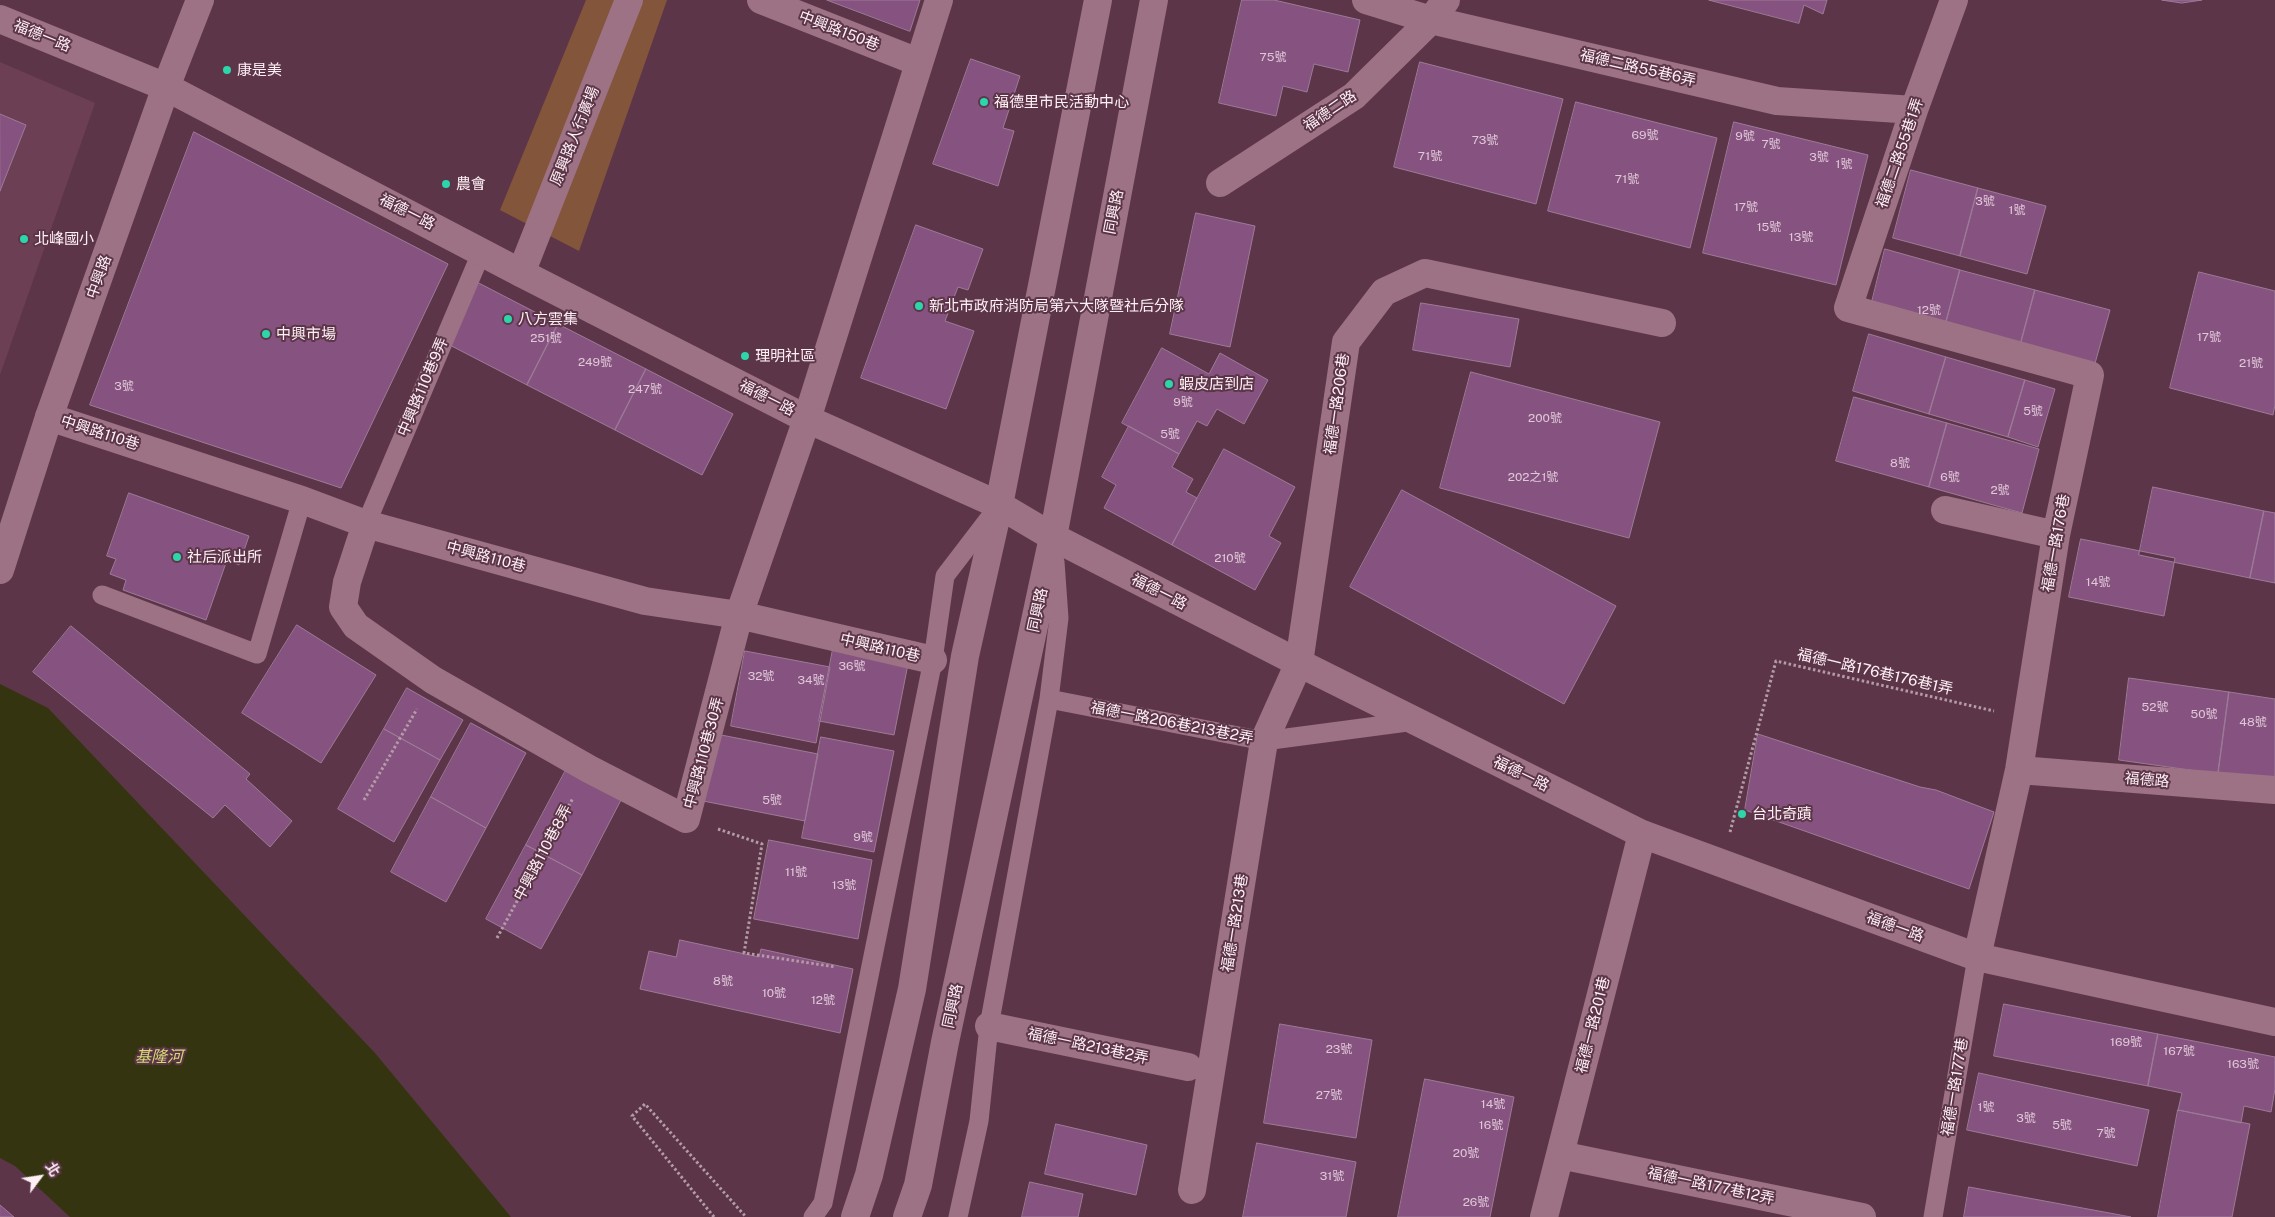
<!DOCTYPE html>
<html>
<head>
<meta charset="utf-8">
<style>
	body { margin:0 }
	#map { position:relative; width:2275px; height:1217px; overflow:hidden; background:#5c3648; font-family:"Public Sans","Noto Sans TC",sans-serif }
	canvas { display:block }
	.north { position:absolute; left:15px; top:1152px; width:50px; height:50px; -webkit-text-stroke:4px #5c3648; paint-order:stroke; rotate:59deg; font-size:14px; font-weight:700; line-height:20px; text-align:center; color:#feeff5 }
	.north::after { content:''; display:block; margin:auto; width:18px; height:22px; background:#feeff5; clip-path:polygon(50% 0,100% 100%,50% 72%,0 100%) }
</style>
</head>
<body>
<div id="map">
<canvas width="2275" height="1217"></canvas>
<div class="north">北</div>
</div>
<script>
const c = document.querySelector('canvas').getContext('2d');
c.lineJoin = 'round';
function fill(path, color) { c.fillStyle = color; c.fill(path, 'evenodd'); }
function trace(path, color, width, dash) { c.strokeStyle = color; c.lineWidth = width; c.lineCap = dash ? 'butt' : 'round'; c.setLineDash(dash || []); c.stroke(path); }
function label(font, color, halo, rows, align = 'center') {
  c.font = font + ' "Public Sans","Noto Sans TC",sans-serif'; c.lineWidth = 4; c.setLineDash([]); c.textBaseline = 'middle'; c.strokeStyle = halo; c.fillStyle = color; for (const [text, x, y, turn = 0] of rows) {
    c.save(); c.translate(x, y); c.rotate((+turn || 0) * Math.PI / 180); c.textAlign = isNaN(turn) ? turn : align; if (halo) c.strokeText(text, 0, 0); c.fillText(text, 0, 0); c.restore();
  }
}
const built = new Path2D(`
	M 0,62 L 95,103 L 0,375 Z`);
const green = new Path2D(`
	M 586,0 L 667,0 L 579,251 L 500,210 Z`);
const water = new Path2D(`
	M 0,684 L 48,708 L 375,1053 L 511,1217 L 70,1217 L 15,1166 L 0,1158 Z`);
const building = new Path2D(`
	M 827,0 L 920,0 L 910,31 Z
	M 1242,0 L 1274,0 L 1360,20 L 1348,72 L 1314,64 L 1307,92 L 1283,86 L 1276,116 L 1219,103 Z
	M 1709,0 L 1827,0 L 1823,14 L 1804,5 L 1799,23 Z
	M 2162,0 L 2202,0 L 2182,3 Z
	M 971,59 L 1020,76 L 1003,128 L 1014,131 L 998,186 L 933,164 Z
	M 1420,62 L 1563,99 L 1536,204 L 1394,167 Z
	M 1576,102 L 1717,138 L 1690,248 L 1548,211 Z
	M 0,114 L 26,125 L 0,191 Z
	M 1734,122 L 1868,155 L 1836,285 L 1703,253 Z
	M 194,132 L 448,264 L 341,488 L 90,405 Z
	M 1911,170 L 1978,188 L 1960,256 L 1893,238 Z
	M 1978,188 L 2046,206 L 2027,274 L 1960,256 Z
	M 1196,213 L 1255,226 L 1230,347 L 1170,334 Z
	M 916,225 L 983,249 L 968,290 L 958,287 L 945,321 L 974,331 L 946,409 L 861,378 Z
	M 1885,249 L 1960,270 L 1945,326 L 1871,306 Z
	M 1960,270 L 2035,290 L 2020,346 L 1945,326 Z
	M 2199,272 L 2275,291 L 2275,405 L 2273,415 L 2170,388 Z
	M 471,279 L 558,324 L 527,385 L 440,340 Z
	M 2035,290 L 2110,310 L 2094,367 L 2020,346 Z
	M 1421,303 L 1519,319 L 1510,367 L 1413,350 Z
	M 558,324 L 646,369 L 615,430 L 527,385 Z
	M 1869,334 L 1946,357 L 1929,414 L 1853,391 Z
	M 1162,348 L 1209,374 L 1220,353 L 1268,380 L 1244,424 L 1217,409 L 1207,426 L 1197,421 L 1179,454 L 1122,423 Z
	M 1946,357 L 2025,380 L 2008,437 L 1929,414 Z
	M 646,369 L 733,414 L 702,475 L 615,430 Z
	M 1471,372 L 1660,422 L 1629,538 L 1440,488 Z
	M 2025,380 L 2055,389 L 2038,447 L 2008,437 Z
	M 1854,397 L 1947,423 L 1929,487 L 1836,461 Z
	M 1947,423 L 2039,449 L 2022,513 L 1929,487 Z
	M 1129,426 L 1179,454 L 1172,467 L 1193,479 L 1186,492 L 1197,498 L 1172,545 L 1104,508 L 1116,485 L 1102,477 Z
	M 1224,449 L 1295,487 L 1269,536 L 1281,543 L 1255,590 L 1172,545 Z
	M 2153,487 L 2264,511 L 2250,578 L 2139,555 Z
	M 1402,490 L 1616,606 L 1564,704 L 1350,587 Z
	M 129,493 L 249,536 L 239,565 L 227,560 L 206,620 L 123,590 L 126,580 L 110,574 L 116,559 L 107,556 Z
	M 2264,511 L 2275,513 L 2275,583 L 2250,578 Z
	M 2081,539 L 2175,558 L 2164,616 L 2069,597 Z
	M 297,625 L 376,675 L 321,763 L 242,713 Z
	M 71,626 L 250,774 L 246,779 L 292,821 L 270,847 L 225,805 L 213,818 L 33,672 Z
	M 834,644 L 909,659 L 894,735 L 819,721 Z
	M 745,651 L 830,667 L 816,743 L 731,726 Z
	M 2129,678 L 2229,692 L 2218,774 L 2119,760 Z
	M 407,688 L 463,720 L 440,760 L 384,729 Z
	M 2229,692 L 2275,699 L 2275,782 L 2218,774 Z
	M 471,723 L 526,753 L 486,828 L 431,797 Z
	M 384,729 L 440,760 L 394,842 L 338,809 Z
	M 711,733 L 818,754 L 805,821 L 698,800 Z
	M 1758,734 L 1920,787 L 1936,790 L 1994,812 L 1969,889 L 1745,810 Z
	M 821,737 L 894,751 L 874,852 L 802,838 Z
	M 566,770 L 621,800 L 582,875 L 526,845 Z
	M 431,797 L 486,828 L 446,902 L 391,872 Z
	M 769,840 L 872,860 L 858,939 L 754,919 Z
	M 526,845 L 582,875 L 541,949 L 486,919 Z
	M 680,940 L 759,957 L 761,949 L 853,969 L 840,1033 L 640,989 L 649,951 L 676,957 Z
	M 2004,1004 L 2158,1034 L 2148,1086 L 1994,1056 Z
	M 1280,1024 L 1372,1040 L 1356,1138 L 1264,1123 Z
	M 2158,1034 L 2275,1057 L 2275,1089 L 2271,1112 L 2244,1106 L 2241,1123 L 2178,1110 L 2182,1093 L 2148,1086 Z
	M 1979,1073 L 2149,1110 L 2137,1166 L 1967,1130 Z
	M 1425,1079 L 1514,1097 L 1490,1217 L 1398,1217 Z
	M 2178,1110 L 2250,1124 L 2232,1217 L 2158,1217 Z
	M 1056,1124 L 1147,1145 L 1136,1195 L 1045,1174 Z
	M 1257,1143 L 1356,1162 L 1346,1217 L 1243,1217 Z
	M 1030,1182 L 1083,1194 L 1078,1217 L 1022,1217 Z
	M 1969,1187 L 2131,1217 L 1964,1217 Z
	M 0,1205 L 14,1217 L 0,1217 Z`);
const path = new Path2D(`
	M 364,800 L 417,709
	M 718,829 L 762,844 L 744,953 L 836,967
	M 1730,832 L 1776,661 L 1994,711
	M 497,938 L 573,798
	M 714,1217 L 632,1116 L 645,1104 L 746,1217`);
const lane = new Path2D(`
	M 366,524 L 482,251
	M 102,595 L 257,654 L 302,500
	M 1049,699 L 1264,741 L 1415,721
	M 813,1217 L 823,1203 L 933,660 L 945,576 L 994,512
	M 958,1217 L 979,1121 L 989,1026 L 1049,699 L 1059,618 L 1055,562
	M 1933,1217 L 1977,957`);
const street = new Path2D(`
	M 761,0 L 918,62
	M 1366,0 L 1431,20 L 1777,101 L 1914,110
	M 1954,0 L 1914,110 L 1848,308 L 2090,375 L 2056,535 L 2019,770 L 1977,957
	M 1220,183 L 1354,96 L 1431,20 L 1446,0
	M 521,273 L 629,0
	M 49,417 L 302,500 L 366,524 L 645,601 L 739,615 L 933,660
	M 1945,510 L 2056,535
	M 366,524 L 347,582 L 343,607 L 356,626 L 433,680 L 589,769 L 686,819 L 739,615 L 807,419 L 939,0
	M 2019,770 L 2275,790
	M 989,1026 L 1188,1067
	M 1560,1155 L 1862,1217
	M 1192,1190 L 1264,741 L 1299,663 L 1346,342 L 1384,292 L 1425,273 L 1662,323
	M 1544,1217 L 1642,834`);
const secondary = new Path2D(`
	M 0,19 L 166,87 L 521,273 L 807,419 L 999,505 L 1053,537 L 1299,663 L 1642,834 L 1977,957 L 2275,1022
	M 0,570 L 49,417 L 166,87 L 200,0
	M 855,1217 L 869,1175 L 912,989 L 965,656 L 999,505 L 1098,0
	M 907,1217 L 918,1185 L 945,1042 L 1053,537 L 1154,0`);
const markers = [
	[227,70,5,"#2dd5ab"],
	[984,102,5,"#2dd5ab"],
	[446,184,5,"#2dd5ab"],
	[24,239,5,"#2dd5ab"],
	[919,306,5,"#2dd5ab"],
	[508,319,5,"#2dd5ab"],
	[266,334,5,"#2dd5ab"],
	[745,356,5,"#2dd5ab"],
	[1169,384,5,"#2dd5ab"],
	[177,557,5,"#2dd5ab"],
	[1742,814,5,"#2dd5ab"]
];
const numberNames = [
	["75號",1273,57],
	["69號",1645,135],
	["9號",1745,136],
	["73號",1485,140],
	["7號",1771,144],
	["71號",1430,156],
	["3號",1819,157],
	["1號",1844,164],
	["71號",1627,179],
	["3號",1985,201],
	["17號",1746,207],
	["1號",2017,210],
	["15號",1769,227],
	["13號",1801,237],
	["12號",1929,310],
	["17號",2209,337],
	["251號",546,338],
	["249號",595,362],
	["21號",2251,363],
	["3號",124,386],
	["247號",645,389],
	["9號",1183,402],
	["5號",2033,411],
	["200號",1545,418],
	["5號",1170,434],
	["8號",1900,463],
	["202之1號",1533,477],
	["6號",1950,477],
	["2號",2000,490],
	["210號",1230,558],
	["14號",2098,582],
	["36號",852,666],
	["32號",761,676],
	["34號",811,680],
	["52號",2155,707],
	["50號",2204,714],
	["48號",2253,722],
	["5號",772,800],
	["9號",863,837],
	["11號",796,872],
	["13號",844,885],
	["8號",723,981],
	["10號",774,993],
	["12號",823,1000],
	["169號",2126,1042],
	["23號",1339,1049],
	["167號",2179,1051],
	["163號",2243,1064],
	["27號",1329,1095],
	["14號",1493,1104],
	["1號",1986,1107],
	["3號",2026,1118],
	["16號",1491,1125],
	["5號",2062,1125],
	["7號",2106,1133],
	["20號",1466,1153],
	["31號",1332,1176],
	["26號",1476,1202]
];
const streetNames = [
	["中興路150巷",839,31,21],
	["福德一路",42,36,22],
	["福德二路55巷6弄",1638,68,13],
	["福德二路",1330,111,-34],
	["原興路人行廣場",575,136,-68],
	["福德二路55巷1弄",1900,153,-71],
	["福德一路",407,212,27],
	["同興路",1114,212,-79],
	["中興路",99,277,-70],
	["中興路110巷9弄",423,387,-67],
	["福德一路",767,398,27],
	["福德一路206巷",1337,404,-82],
	["中興路110巷",100,433,18],
	["福德一路176巷",2056,543,-80],
	["中興路110巷",486,557,15],
	["福德一路",1159,592,27],
	["同興路",1038,610,-78],
	["中興路110巷",880,648,13],
	["福德一路176巷176巷1弄",1875,672,13],
	["福德一路206巷213巷2弄",1172,723,11],
	["中興路110巷30弄",704,753,-75],
	["福德一路",1521,774,26],
	["福德路",2147,780,5],
	["中興路110巷8弄",543,853,-62],
	["福德一路213巷",1235,923,-81],
	["福德一路",1895,927,20],
	["同興路",953,1006,-78],
	["福德一路201巷",1593,1025,-76],
	["福德一路213巷2弄",1088,1046,12],
	["福德一路177巷",1955,1087,-81],
	["福德一路177巷12弄",1711,1186,12]
];
const poiNames = [
	["康是美",237,70],
	["福德里市民活動中心",994,102],
	["農會",456,184],
	["北峰國小",34,239],
	["新北市政府消防局第六大隊暨社后分隊",929,306],
	["八方雲集",518,319],
	["中興市場",276,334],
	["理明社區",755,356],
	["蝦皮店到店",1179,384],
	["社后派出所",187,557],
	["台北奇蹟",1752,814]
];
const waterNames = [
	["基隆河",159,1057]
];
fill(built, '#6c3f55');
fill(green, '#83553a');
fill(water, '#343510');
fill(building, '#865380');
trace(building, '#9d7a98', 1);
trace(path, '#b59ba7', 3, [2.5, 2.5]);
trace(lane, '#9d7285', 19);
trace(street, '#9d7285', 28);
trace(secondary, '#9d7285', 28);
for (const [x, y, r, color] of markers) { const dot = new Path2D(); dot.arc(x, y, r, 0, 2 * Math.PI); c.fillStyle = color; c.fill(dot); trace(dot, '#5c3648', 2); }
label('12px', '#e0c8d8', null, numberNames);
label('15px', '#feeff5', '#5c3648', streetNames);
label('15px', '#feeff5', '#5c3648', poiNames, 'left');
label('italic 16px', '#d5d976', '#5c3648', waterNames);
</script>
</body>
</html>
